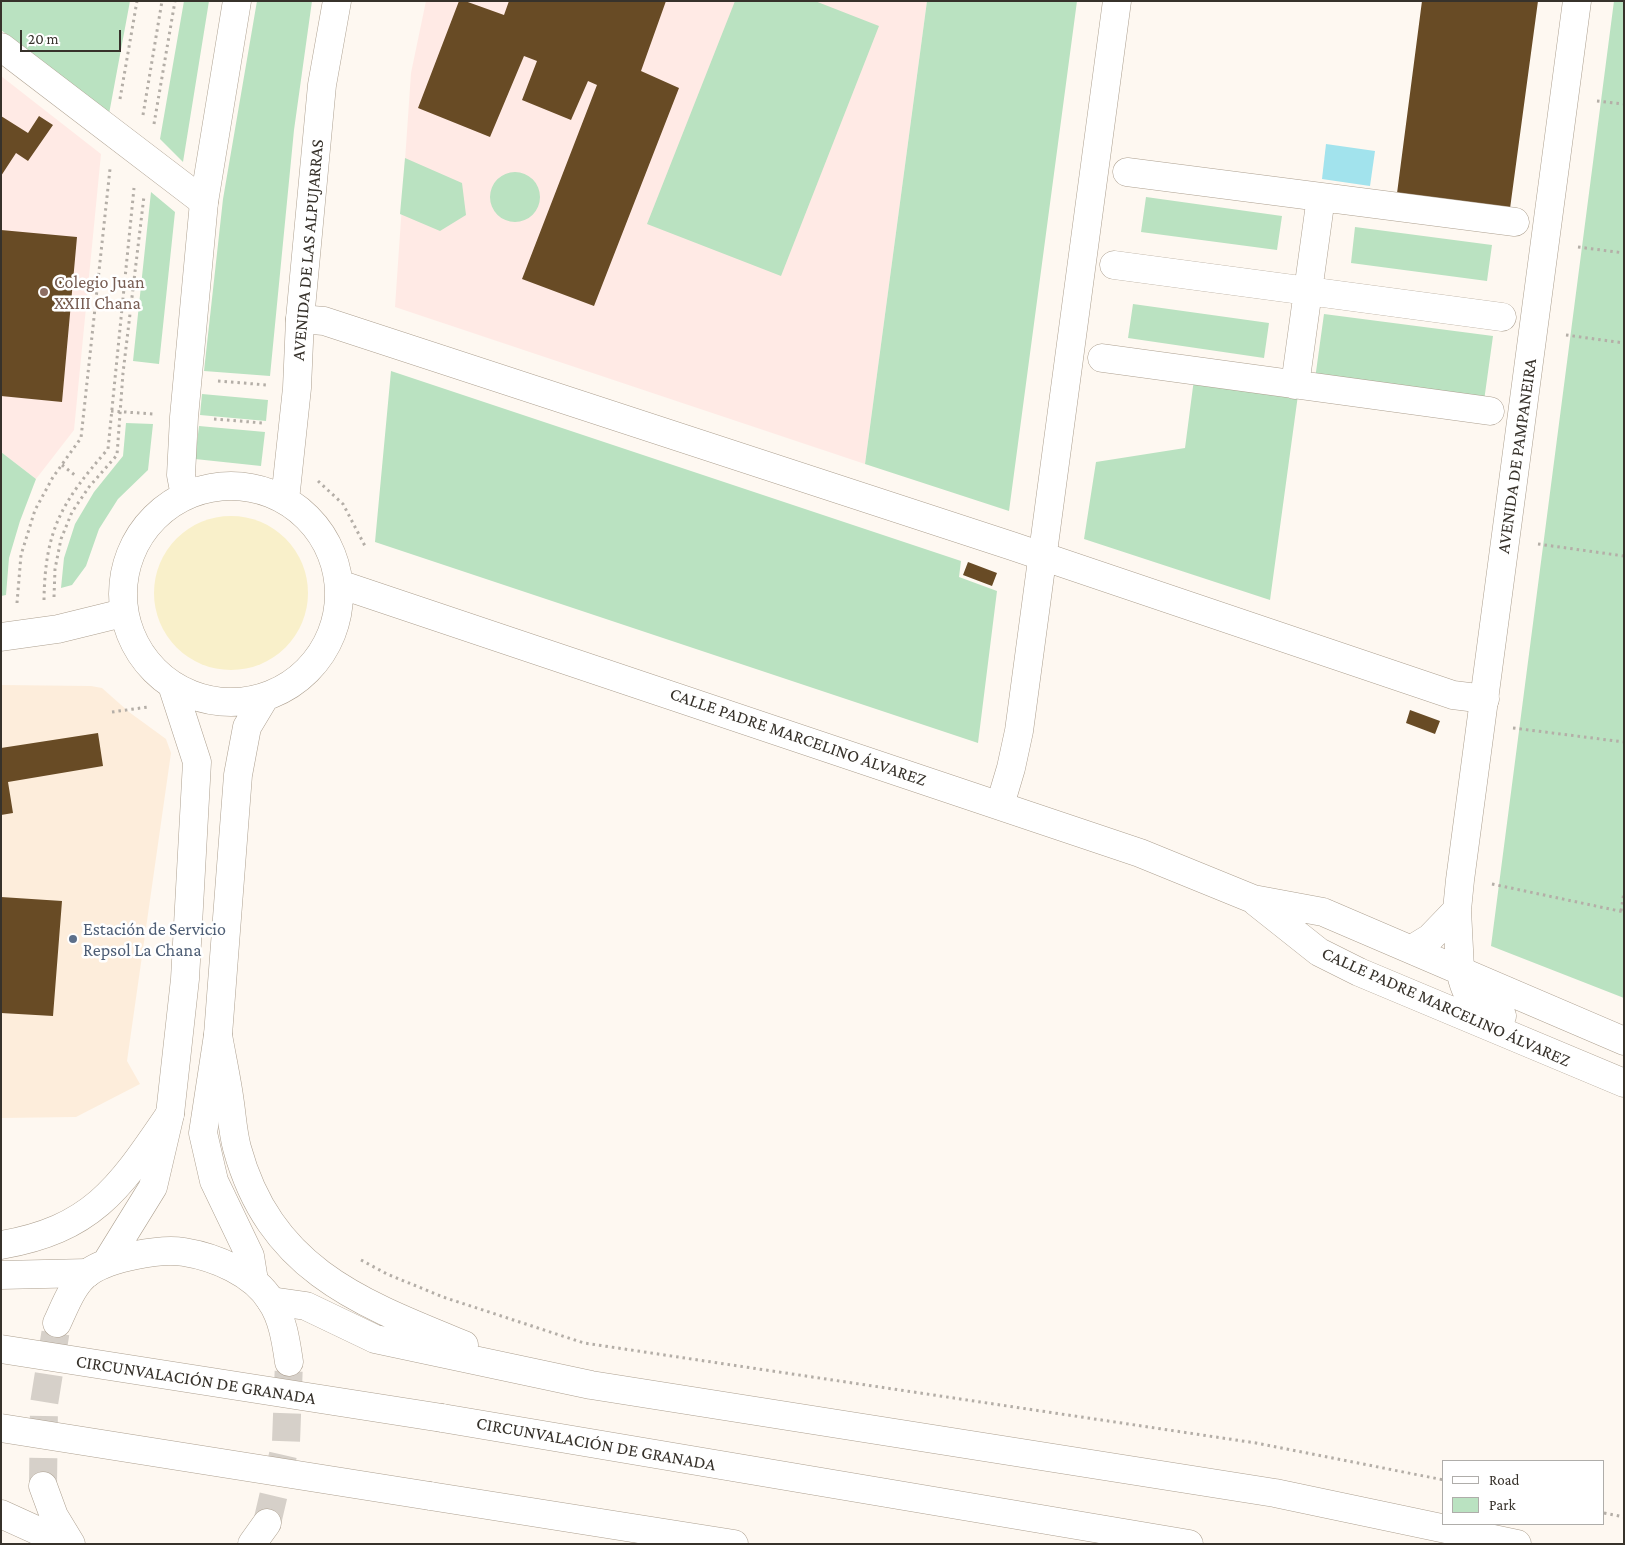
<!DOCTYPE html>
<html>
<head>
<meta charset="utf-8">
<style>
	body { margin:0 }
	#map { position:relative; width:1625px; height:1545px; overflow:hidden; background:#fef8f1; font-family:"Crimson Pro",serif }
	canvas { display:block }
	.frame { position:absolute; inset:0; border:2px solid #37322b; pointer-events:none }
	.legend { position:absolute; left:1442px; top:1460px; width:162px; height:65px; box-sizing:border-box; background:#fff; border:1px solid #afadaa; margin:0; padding:6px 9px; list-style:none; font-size:15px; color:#37322b }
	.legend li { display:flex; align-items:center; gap:10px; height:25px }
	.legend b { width:25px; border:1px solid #afadaa }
	.scale { position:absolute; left:20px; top:30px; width:101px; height:22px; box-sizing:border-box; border:2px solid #37322b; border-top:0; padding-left:6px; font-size:15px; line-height:18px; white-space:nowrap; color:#37322b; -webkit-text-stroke:4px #fff; paint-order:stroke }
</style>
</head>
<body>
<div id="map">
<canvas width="1625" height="1545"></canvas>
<div class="frame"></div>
<ul class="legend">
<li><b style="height:6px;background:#fff"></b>Road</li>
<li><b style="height:14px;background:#bae2c1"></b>Park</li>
</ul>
<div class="scale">20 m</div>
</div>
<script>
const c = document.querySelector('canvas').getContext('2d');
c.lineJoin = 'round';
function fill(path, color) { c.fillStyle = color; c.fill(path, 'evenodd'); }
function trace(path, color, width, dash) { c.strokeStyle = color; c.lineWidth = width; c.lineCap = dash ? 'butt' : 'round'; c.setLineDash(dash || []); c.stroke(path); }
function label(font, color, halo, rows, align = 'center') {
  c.font = font + ' "Crimson Pro",serif'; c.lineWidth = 5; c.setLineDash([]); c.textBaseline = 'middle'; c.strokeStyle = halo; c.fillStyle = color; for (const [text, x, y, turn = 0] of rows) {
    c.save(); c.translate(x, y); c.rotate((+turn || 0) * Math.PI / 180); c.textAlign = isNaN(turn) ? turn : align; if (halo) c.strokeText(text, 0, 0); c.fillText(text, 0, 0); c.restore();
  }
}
const built = new Path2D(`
	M 1,685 L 91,686 L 102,688 L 129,712 L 166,739 L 171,753 L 127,1061 L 140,1084 L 76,1117 L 1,1118 Z`);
const education = new Path2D(`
	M 426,1 L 927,1 L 865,464 L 395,307 L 411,73 Z
	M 1,76 L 101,154 L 74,430 L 36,479 L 1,452 Z`);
const green = new Path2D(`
	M 1,1 L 130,1 L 109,114 L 1,30 Z
	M 184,1 L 209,1 L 183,162 L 160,139 Z
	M 257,1 L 312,1 L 294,130 L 270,376 L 204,371 L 223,199 Z
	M 735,1 L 815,1 L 879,26 L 781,276 L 647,224 Z
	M 927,1 L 1077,1 L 1009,511 L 865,464 Z
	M 1614,1 L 1624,1 L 1624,998 L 1491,946 Z
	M 405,158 L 462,183 L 466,215 L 440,231 L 400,214 Z
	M490 197a25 25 0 1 1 50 0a25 25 0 1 1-50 0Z
	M 151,192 L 175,212 L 159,364 L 133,361 Z
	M 1146,197 L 1282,216 L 1277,250 L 1141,232 Z
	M 1355,227 L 1492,245 L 1487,281 L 1351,263 Z
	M 1133,304 L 1269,323 L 1264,358 L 1128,338 Z
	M 1324,314 L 1493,336 L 1484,401 L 1315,379 Z
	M 391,371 L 961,561 L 959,577 L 997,591 L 978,743 L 375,542 Z
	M 1194,379 L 1298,395 L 1270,600 L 1084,539 L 1096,462 L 1185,448 Z
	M 202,394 L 268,400 L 266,421 L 200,415 Z
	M 126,423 L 153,424 L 148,470 L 118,499 L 99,529 L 86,566 L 72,585 L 61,588 L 64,558 L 75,524 L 94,492 L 123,456 Z
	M 199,426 L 265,432 L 261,466 L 195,459 Z
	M 1,452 L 36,479 L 20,521 L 9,558 L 6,595 L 1,596 Z`);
const sand = new Path2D(`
	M154 593a77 77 0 1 1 154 0a77 77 0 1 1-154 0Z`);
const water = new Path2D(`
	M 1326,144 L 1375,151 L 1370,186 L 1322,179 Z`);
const building = new Path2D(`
	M 459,1 L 465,1 L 504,15 L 509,1 L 666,1 L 641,71 L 679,88 L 594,306 L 522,279 L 597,85 L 588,81 L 571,120 L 522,100 L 537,61 L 524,56 L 490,137 L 418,108 Z
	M 1422,1 L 1538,1 L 1509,216 L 1396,201 Z
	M 1,116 L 28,133 L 39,116 L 53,125 L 28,161 L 16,153 L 1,176 Z
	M 1,230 L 77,237 L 62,402 L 1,396 Z
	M 968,562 L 997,573 L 992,586 L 963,575 Z
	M 1410,710 L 1440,721 L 1435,734 L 1406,723 Z
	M 98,733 L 103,766 L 8,782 L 13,813 L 1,815 L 1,748 Z
	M 1,897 L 62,901 L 53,1016 L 1,1013 Z`);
const primaryTunnel = new Path2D(`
	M 43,1486 L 44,1404 L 57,1323
	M 267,1523 L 286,1442 L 289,1362`);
const path = new Path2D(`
	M 120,99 L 137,1
	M 1597,101 L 1624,104
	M 143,115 L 162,1
	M 154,124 L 175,1
	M 1578,247 L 1624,253
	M 1566,335 L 1624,343
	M 218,381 L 267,385
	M 111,411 L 153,414
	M 214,419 L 263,423
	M 62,465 L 76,476
	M 318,481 L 343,504 L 365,546
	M 1538,544 L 1624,556
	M 54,597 L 55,569 L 61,539 L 72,512 L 89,487 L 117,455 L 123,373 L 144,196
	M 44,600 C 45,529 62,502 108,449 L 134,188
	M 17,603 L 21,555 L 35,510 L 53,477 L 81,438 L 110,169
	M 112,712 L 148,707
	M 1513,728 L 1624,742
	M 1492,884 L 1624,912
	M 1621,911 L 1624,892
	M 361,1260 L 387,1274 L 443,1297 L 584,1343 L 1256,1443 L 1444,1480
	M 1604,1513 L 1624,1517`);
const pedestrian = new Path2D(`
	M 1,47 L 204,202
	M 1127,172 L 1515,222
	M 1114,265 L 1502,317
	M 300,319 L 324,321 L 1012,546 L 1453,695 L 1485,699
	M 1102,358 L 1490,411
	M 1295,385 L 1321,197`);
const minor = new Path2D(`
	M 1000,805 L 1011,768 L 1019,731 L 1117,1`);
const tertiary = new Path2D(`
	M 1,637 L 58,629 L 123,613
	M 1412,949 L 1430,938 L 1457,910
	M 1460,969 L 1457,910 L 1460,880 L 1577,1`);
const primary = new Path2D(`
	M123 594a108 108 0 1 1 216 0a108 108 0 1 1-216 0Z
	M 185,496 L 181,475 L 184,417 L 204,202 L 237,1
	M 285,500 L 297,388 L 300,319 L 322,85 L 337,1
	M 339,584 L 1140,853 L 1253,899 L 1323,912 L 1624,1041
	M 1256,902 L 1319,952 L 1359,972 L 1624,1083
	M 1460,969 C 1466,1001 1473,1003 1502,1016
	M 106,1263 L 153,1187 L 170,1114 L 185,979 L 197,762 L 172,685
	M 254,1281 L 250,1256 L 214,1181 L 203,1133 L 218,1035 L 238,775 L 247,727 L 265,697
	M 57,1323 C 65,1306 73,1283 89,1272 C 109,1258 160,1248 184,1252 C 215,1257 254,1273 271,1301 C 283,1319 286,1342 289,1362
	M 43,1486 L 54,1516 L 71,1544
	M 252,1544 L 267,1523`);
const motorway = new Path2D(`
	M 218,1035 C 222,1058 227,1080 230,1103 C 232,1117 233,1133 237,1148 C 270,1269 358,1302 464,1345
	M 1,1245 C 94,1229 120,1187 170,1114
	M 1,1275 L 88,1273
	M 271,1301 L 306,1306 L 375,1339 L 591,1385 L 1275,1493 L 1517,1544
	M 442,1418 L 1189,1544
	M 430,1496 L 734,1544
	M 1,1514 L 67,1544`);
const motorwayBridge = new Path2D(`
	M 1,1349 L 442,1418
	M 1,1428 L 430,1496`);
const markers = [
	[44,292,5,"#8d6e63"],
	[73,939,5,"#5c6f8a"]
];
const streetNames = [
	["AVENIDA DE LAS ALPUJARRAS",308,250,-85],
	["AVENIDA DE PAMPANEIRA",1517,456,-82],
	["CALLE PADRE MARCELINO ÁLVAREZ",798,737,19],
	["CALLE PADRE MARCELINO ÁLVAREZ",1446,1007,24],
	["CIRCUNVALACIÓN DE GRANADA",196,1380,9],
	["CIRCUNVALACIÓN DE GRANADA",596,1444,10]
];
const educationNames = [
	["Colegio Juan",54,282],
	["XXIII Chana",54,303]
];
const serviceNames = [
	["Estación de Servicio",83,929],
	["Repsol La Chana",83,950]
];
fill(built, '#fdeddb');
fill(education, '#ffeae5');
fill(green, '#bae2c1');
fill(sand, '#f9f0ca');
fill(water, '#a2e3ed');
fill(building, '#684b25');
trace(primaryTunnel, '#d6d0c9', 28, [28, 14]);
trace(pedestrian, '#ada090', 29);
trace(minor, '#ada090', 29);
trace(tertiary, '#ada090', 29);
trace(primary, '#ada090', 29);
trace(motorway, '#ada090', 29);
trace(path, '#b4aea7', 3, [2.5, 4]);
trace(pedestrian, '#fff', 28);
trace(minor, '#fff', 28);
trace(tertiary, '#fff', 28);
trace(primary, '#fff', 28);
trace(motorway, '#fff', 28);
trace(motorwayBridge, '#ada090', 29, []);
trace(motorwayBridge, '#fff', 28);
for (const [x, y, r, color] of markers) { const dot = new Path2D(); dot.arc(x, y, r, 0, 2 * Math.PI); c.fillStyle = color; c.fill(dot); trace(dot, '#fff', 2); }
label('18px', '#37322b', '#fff', streetNames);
label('18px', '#785e54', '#fff', educationNames, 'left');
label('18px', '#4e5e75', '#fff', serviceNames, 'left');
</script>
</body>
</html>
